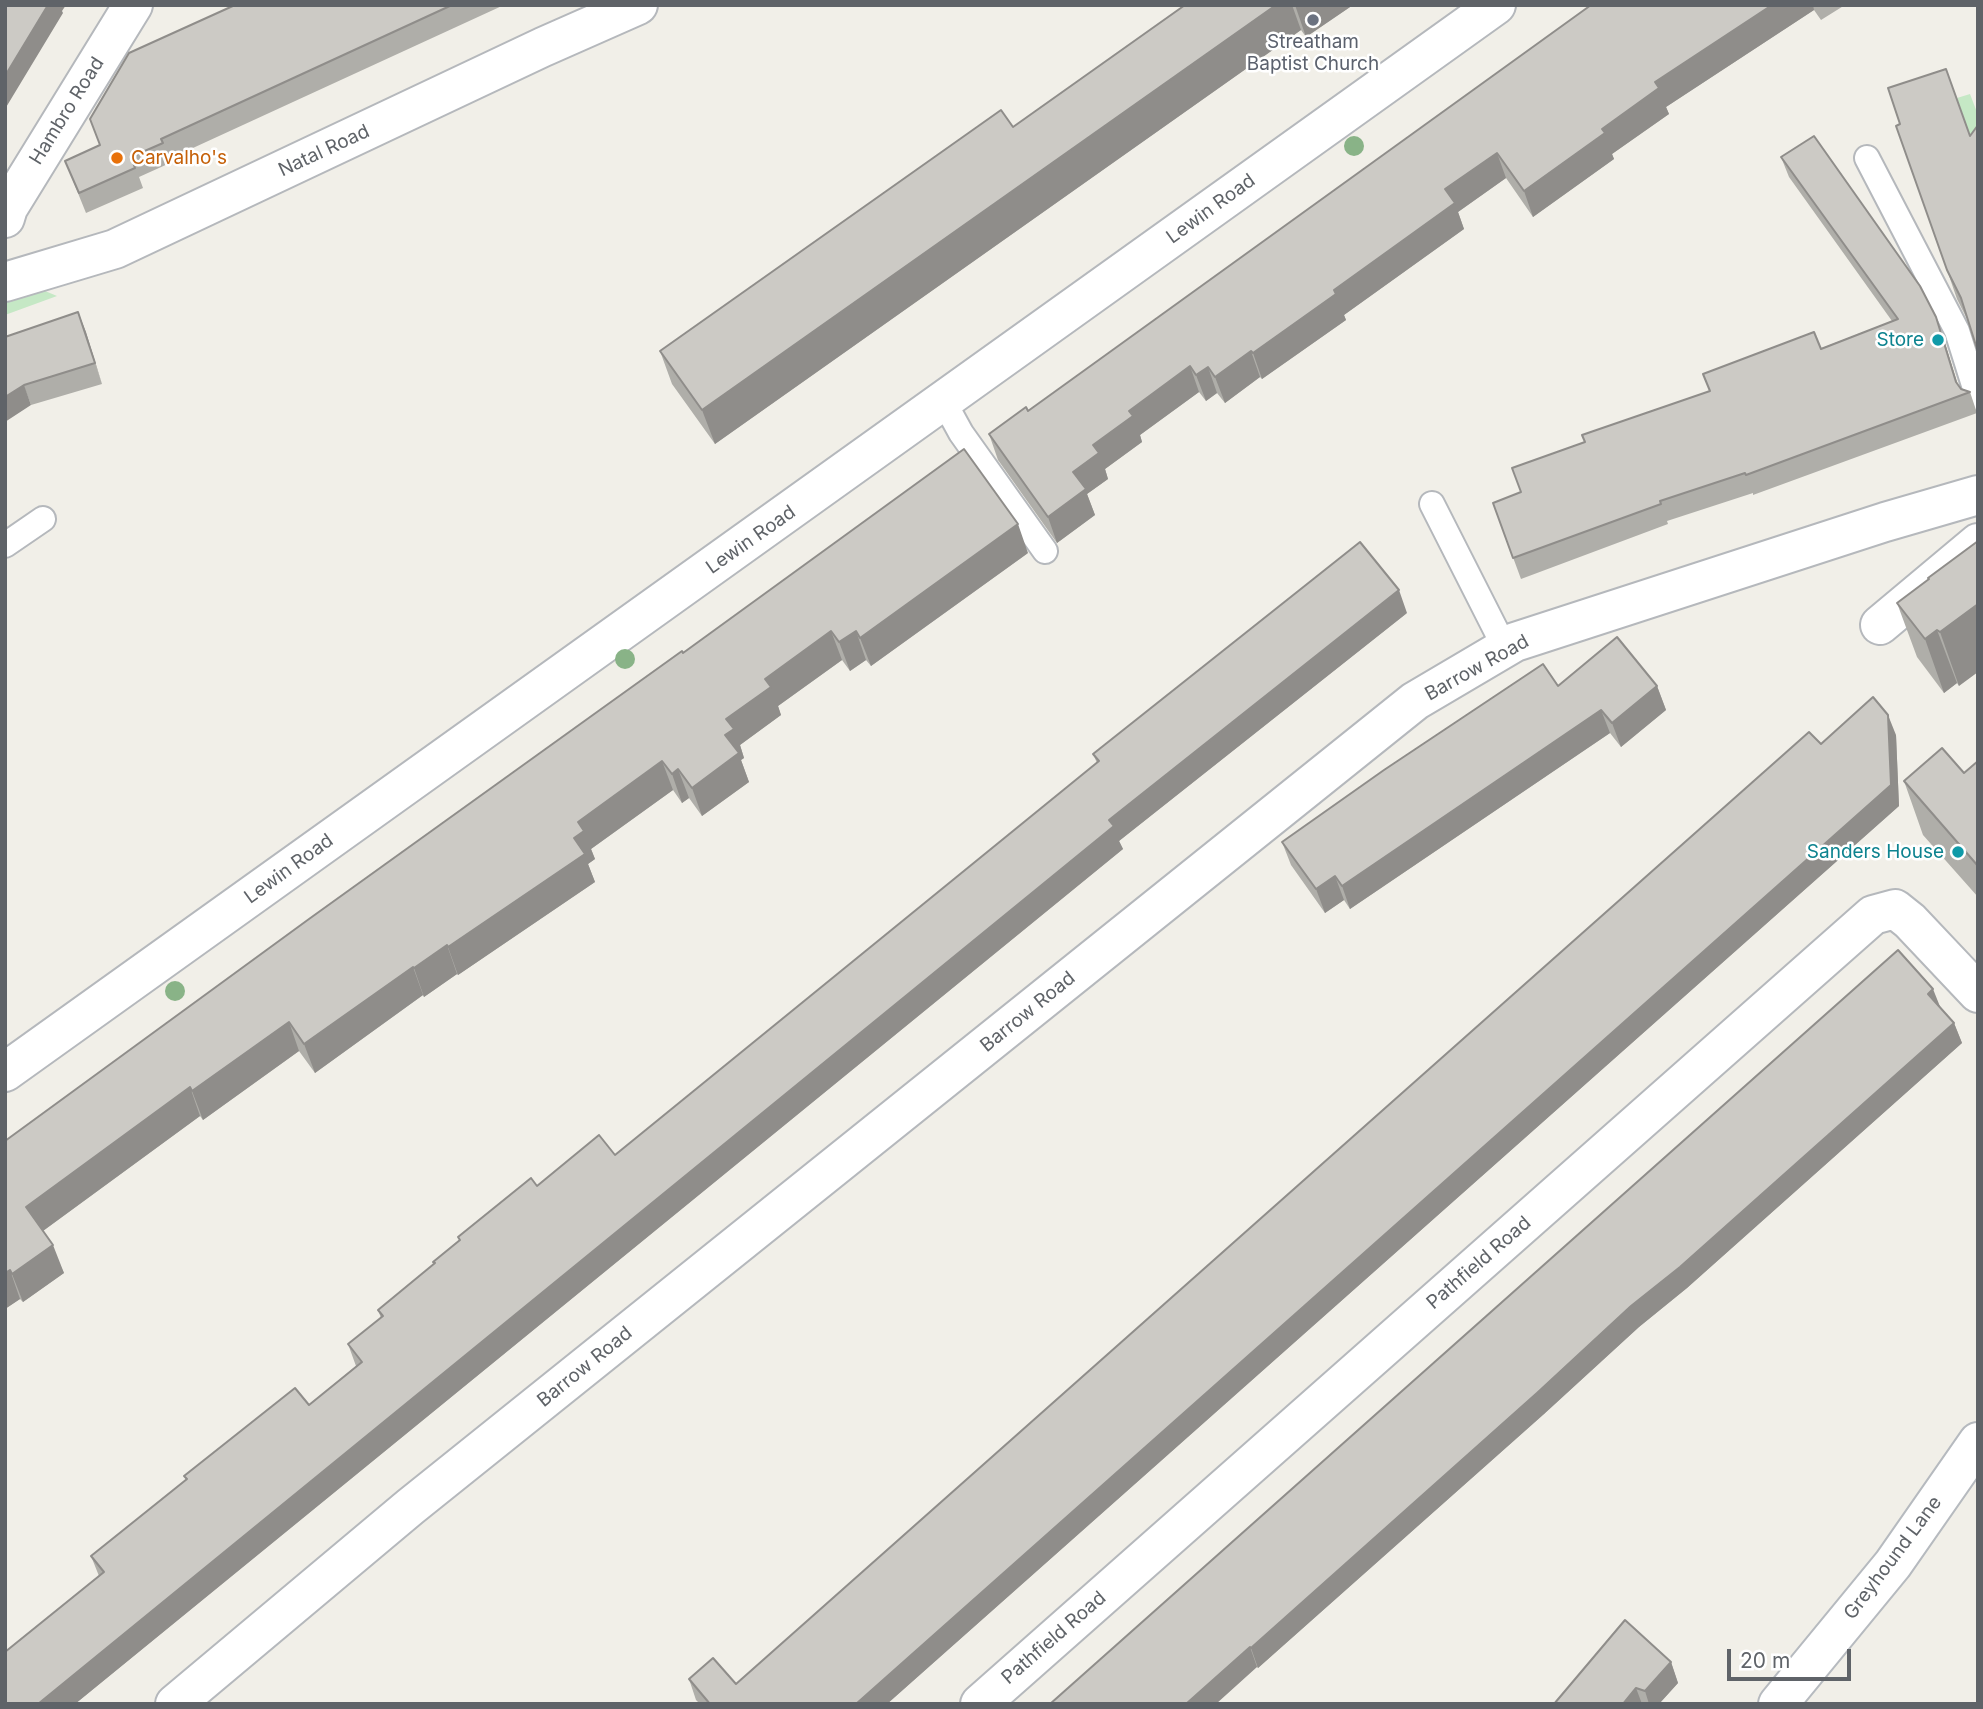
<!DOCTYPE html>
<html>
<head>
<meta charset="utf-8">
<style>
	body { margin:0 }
	#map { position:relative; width:1983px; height:1709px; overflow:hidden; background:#f1efe8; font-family:Inter,sans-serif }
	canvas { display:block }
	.frame { position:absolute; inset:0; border:7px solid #5f6368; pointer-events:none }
	.scale { position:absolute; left:1727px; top:1649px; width:124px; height:32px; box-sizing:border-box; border:4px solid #5f6368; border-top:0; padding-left:9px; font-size:21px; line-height:24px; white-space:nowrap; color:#5f6368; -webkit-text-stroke:5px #fff; paint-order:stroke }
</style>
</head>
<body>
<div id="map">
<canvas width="1983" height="1709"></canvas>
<div class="frame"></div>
<div class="scale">20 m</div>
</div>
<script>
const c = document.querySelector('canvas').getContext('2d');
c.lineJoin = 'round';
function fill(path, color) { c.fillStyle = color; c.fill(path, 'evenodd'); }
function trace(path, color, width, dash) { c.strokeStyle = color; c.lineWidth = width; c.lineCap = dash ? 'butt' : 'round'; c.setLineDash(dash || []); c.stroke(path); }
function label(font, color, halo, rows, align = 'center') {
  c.font = font + ' Inter,sans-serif'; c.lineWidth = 5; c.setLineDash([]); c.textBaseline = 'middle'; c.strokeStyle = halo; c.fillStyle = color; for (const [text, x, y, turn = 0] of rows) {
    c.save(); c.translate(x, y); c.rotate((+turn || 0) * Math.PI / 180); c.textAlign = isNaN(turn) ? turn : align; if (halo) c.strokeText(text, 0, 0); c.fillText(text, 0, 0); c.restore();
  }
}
const green = new Path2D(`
	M 1970,94 L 1978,115 L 1978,158 L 1957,98 Z
	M 45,291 L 57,296 L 5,315 L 5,301 Z`);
const service = new Path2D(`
	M 1867,158 L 1957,331 L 1978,398
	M 944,402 L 961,433 L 1045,551
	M 1432,504 L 1505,648
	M 5,545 L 43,519`);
const minor = new Path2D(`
	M 5,218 L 8,208 L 133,5
	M 5,282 L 115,249 L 543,47 L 638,5
	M 1880,625 L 1978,543
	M 5,1072 L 1496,5
	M 175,1704 L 410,1507 L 1415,701 L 1515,642 L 1885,522 L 1978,495
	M 980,1704 L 1873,915 L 1895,909 L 1910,921 L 1978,993`);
const secondary = new Path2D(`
	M 1778,1704 L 1893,1564 L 1978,1442`);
const trees = [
	[1354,146],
	[625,659],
	[175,991]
];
const wall = new Path2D(`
	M 235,5 L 504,5 L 169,159 L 170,163 L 139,177 L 143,188 L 86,213 L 65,161 L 100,145 Z
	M 1185,5 L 1353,5 L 1306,37 L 1301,30 L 715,444 L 672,384 L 660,351 L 1013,127 Z
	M 1591,5 L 1845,5 L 1821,20 L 1814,10 L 1666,107 L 1669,114 L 1612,154 L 1614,159 L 1533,217 L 1506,178 L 1458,212 L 1464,229 L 1344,315 L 1346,320 L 1262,379 L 1260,377 L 1225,403 L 1217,393 L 1206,401 L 1199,392 L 1140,435 L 1142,442 L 1105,469 L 1108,479 L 1087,494 L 1095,515 L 1057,543 L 998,460 L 989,434 L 1028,411 Z
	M 1970,135 L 1967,319 L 1957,299 L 1947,270 Z
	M 1781,157 L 1943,337 L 1958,385 L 1961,389 L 1970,392 L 1977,413 L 1753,495 L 1753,493 L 1667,521 L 1668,524 L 1521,579 L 1493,503 L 1521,492 L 1710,391 L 1892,321 L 1789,177 Z
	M 78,312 L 102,384 L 31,405 L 5,337 Z
	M 1978,541 L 1959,686 L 1957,683 L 1944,693 L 1917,657 L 1897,603 L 1928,580 L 1928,578 Z
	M 1028,553 L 871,666 L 866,660 L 850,671 L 842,660 L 778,706 L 781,715 L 740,745 L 744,758 L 741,760 L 749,782 L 702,816 L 689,798 L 682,803 L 673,790 L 591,849 L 595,859 L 588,864 L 595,882 L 458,975 L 457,974 L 424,997 L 423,995 L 315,1073 L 299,1051 L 203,1120 L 200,1116 L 43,1231 L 64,1273 L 23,1302 L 20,1299 L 5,1309 L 5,1141 L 683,653 Z
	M 1407,613 L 1119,841 L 1123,849 L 75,1704 L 5,1704 L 99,1576 L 91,1556 L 186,1480 L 184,1476 L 309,1405 L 356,1366 L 348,1344 L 381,1318 L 378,1310 L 434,1264 L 433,1262 L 459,1240 L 458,1237 L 537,1186 L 615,1155 L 1097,763 L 1093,754 Z
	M 1558,686 L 1657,686 L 1666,710 L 1621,747 L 1610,733 L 1350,909 L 1344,900 L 1325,913 L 1291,865 L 1282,842 Z
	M 1896,735 L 1899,806 L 887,1704 L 700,1704 L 696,1700 L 689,1679 L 736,1684 L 1821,744 Z
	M 1978,761 L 1978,897 L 1923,835 L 1904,781 L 1964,773 Z
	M 1940,1007 L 1954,1023 L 1962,1043 L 1687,1288 L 1639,1327 L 1544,1414 L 1258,1668 L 1257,1667 L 1050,1704 Z
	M 1671,1662 L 1678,1683 L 1659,1704 L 1554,1704 Z`);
const shadedWall = new Path2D(`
	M 48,5 L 66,5 L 62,11 L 63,13 L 5,109 L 5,76 Z
	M 1276,5 L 1292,5 L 1301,30 L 715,444 L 702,410 Z
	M 1295,5 L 1353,5 L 1306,37 Z
	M 1772,5 L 1813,5 L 1814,10 L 1666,107 L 1669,114 L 1612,154 L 1614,159 L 1533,217 L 1524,191 L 1602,129 L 1655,82 Z
	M 1497,153 L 1506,178 L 1458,212 L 1464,229 L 1344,315 L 1346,320 L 1262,379 L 1253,353 L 1334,290 L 1445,189 Z
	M 78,312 L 86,332 L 102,384 Z
	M 1936,317 L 1943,337 L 1961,396 Z
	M 1251,351 L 1260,377 L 1225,403 L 1215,377 Z
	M 1190,366 L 1199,392 L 1140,435 L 1142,442 L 1105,469 L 1108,479 L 1087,494 L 1095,515 L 1057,543 L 1048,517 L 1073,472 L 1093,445 L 1129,411 Z
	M 1208,367 L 1217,393 L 1206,401 L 1196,375 Z
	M 24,385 L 31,405 L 5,422 L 5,397 Z
	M 1018,524 L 1028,553 L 871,666 L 860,638 Z
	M 1399,590 L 1407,613 L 1119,841 L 1123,849 L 75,1704 L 38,1704 L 1109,820 Z
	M 1978,604 L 1978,672 L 1959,686 L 1940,632 Z
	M 1937,630 L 1957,683 L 1944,693 L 1925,639 Z
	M 831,631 L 842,660 L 778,706 L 781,715 L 740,745 L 744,758 L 741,760 L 749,782 L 702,816 L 692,788 L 725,735 L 726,719 L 765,679 Z
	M 856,631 L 866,660 L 850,671 L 839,642 Z
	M 1657,686 L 1666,710 L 1621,747 L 1612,723 Z
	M 1601,710 L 1610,733 L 1350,909 L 1342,886 Z
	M 1888,715 L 1896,735 L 1899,806 L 887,1704 L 856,1704 Z
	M 662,761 L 673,790 L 591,849 L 595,859 L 588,864 L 595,882 L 458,975 L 448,947 L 578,822 Z
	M 678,769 L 689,798 L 682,803 L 672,774 Z
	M 1335,876 L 1344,900 L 1325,913 L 1316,889 Z
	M 447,945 L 457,974 L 424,997 L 414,968 Z
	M 413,967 L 423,995 L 315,1073 L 304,1044 Z
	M 1933,989 L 1941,1009 L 1928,994 Z
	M 289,1022 L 299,1051 L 203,1120 L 192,1091 Z
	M 1954,1023 L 1962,1043 L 1687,1288 L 1639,1327 L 1544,1414 L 1258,1668 L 1251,1648 L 1631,1306 Z
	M 190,1087 L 200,1116 L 36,1236 L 26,1207 Z
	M 53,1245 L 64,1273 L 23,1302 L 12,1274 Z
	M 10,1270 L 20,1299 L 5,1309 L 5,1273 Z
	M 1250,1647 L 1257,1667 L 1216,1704 L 1186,1704 Z
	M 1671,1662 L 1678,1683 L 1659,1704 L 1649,1704 L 1645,1691 Z
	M 1636,1688 L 1642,1704 L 1623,1704 Z`);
const building = new Path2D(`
	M 5,5 L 48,5 L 5,76 Z
	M 235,5 L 452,5 L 161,139 L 163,143 L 131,157 L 135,168 L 79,193 L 65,161 L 100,145 L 90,119 L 129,53 Z
	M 1185,5 L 1276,5 L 702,410 L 660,351 L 1001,110 L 1013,127 Z
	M 1591,5 L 1772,5 L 1655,82 L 1659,88 L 1602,129 L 1605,133 L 1524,191 L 1497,153 L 1445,189 L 1455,203 L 1334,290 L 1336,294 L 1253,353 L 1251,351 L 1215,377 L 1208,367 L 1196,375 L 1190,366 L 1129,411 L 1133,416 L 1093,445 L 1099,453 L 1073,472 L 1086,489 L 1048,517 L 989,434 L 1026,407 L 1028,411 Z
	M 1946,69 L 1970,136 L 1978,125 L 1978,352 L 1961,298 L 1947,270 L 1896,126 L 1900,124 L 1888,88 Z
	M 1814,136 L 1920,286 L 1936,317 L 1956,382 L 1961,389 L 1970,392 L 1746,475 L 1745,473 L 1660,501 L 1661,504 L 1513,558 L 1493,503 L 1521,492 L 1512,468 L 1585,442 L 1582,435 L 1710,391 L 1703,374 L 1814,332 L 1821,349 L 1898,319 L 1781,157 Z
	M 78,312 L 95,363 L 24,385 L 5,397 L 5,337 Z
	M 964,449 L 1018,524 L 860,638 L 856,631 L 839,642 L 831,631 L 765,679 L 771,687 L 726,719 L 734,729 L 725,735 L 739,753 L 692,788 L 678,769 L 672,774 L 662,761 L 578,822 L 584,831 L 574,838 L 585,854 L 448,947 L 447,945 L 414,968 L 413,967 L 304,1044 L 289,1022 L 192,1091 L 190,1087 L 26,1207 L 53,1245 L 12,1274 L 10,1270 L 5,1273 L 5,1141 L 309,919 L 597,712 L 682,651 L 683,653 Z
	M 1978,541 L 1978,604 L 1940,632 L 1937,630 L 1925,639 L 1897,603 L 1929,579 L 1928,578 Z
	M 1360,542 L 1399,590 L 1109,820 L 1114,826 L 38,1704 L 5,1704 L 5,1652 L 104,1572 L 91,1556 L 187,1479 L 184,1476 L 295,1388 L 309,1405 L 362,1362 L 348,1344 L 383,1316 L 378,1310 L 435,1263 L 433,1262 L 460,1240 L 458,1237 L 531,1178 L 537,1186 L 599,1135 L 615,1155 L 1099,761 L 1093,754 Z
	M 1617,637 L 1657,686 L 1612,723 L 1601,710 L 1342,886 L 1335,876 L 1316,889 L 1282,842 L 1384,770 L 1543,664 L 1558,686 Z
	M 1873,697 L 1888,715 L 1891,785 L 856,1704 L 710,1704 L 689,1679 L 713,1658 L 736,1684 L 1809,732 L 1821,744 Z
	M 1942,748 L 1964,773 L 1978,761 L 1978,866 L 1904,781 Z
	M 1898,950 L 1933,989 L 1928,994 L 1954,1023 L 1680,1267 L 1631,1306 L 1537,1393 L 1251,1648 L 1250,1647 L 1186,1704 L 1050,1704 Z
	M 1625,1620 L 1671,1662 L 1645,1691 L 1636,1688 L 1623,1704 L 1554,1704 Z`);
const markers = [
	[1313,20,7,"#6b7280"],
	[117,158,7,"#e8710a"],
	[1938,340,7,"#0f9aa8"],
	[1958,852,7,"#0f9aa8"]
];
const worshipNames = [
	["Streatham",1313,42],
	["Baptist Church",1313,64]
];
const streetNames = [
	["Hambro Road",67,111,-58],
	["Natal Road",324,151,-25],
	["Lewin Road",1211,209,-36],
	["Lewin Road",751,540,-35],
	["Barrow Road",1477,668,-29],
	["Lewin Road",289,869,-36],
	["Barrow Road",1028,1012,-39],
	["Pathfield Road",1479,1263,-41],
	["Barrow Road",585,1367,-39],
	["Greyhound Lane",1893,1558,-53],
	["Pathfield Road",1054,1638,-41]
];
const foodNames = [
	["Carvalho's",131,158]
];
const cultureNames = [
	["Store",1924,340],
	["Sanders House",1944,852]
];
fill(green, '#c5e8c5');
trace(service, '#b5b8bc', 28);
trace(minor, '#b5b8bc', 42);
trace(secondary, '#b6babf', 42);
trace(service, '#fff', 24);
trace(minor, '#fff', 38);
trace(secondary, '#fff', 38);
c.fillStyle = '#89b387';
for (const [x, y] of trees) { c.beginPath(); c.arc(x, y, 10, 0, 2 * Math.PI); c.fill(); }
fill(wall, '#afaea9');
fill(shadedWall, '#8f8d8a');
fill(building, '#cccac5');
trace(building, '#8f8d8a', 2);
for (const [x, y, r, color] of markers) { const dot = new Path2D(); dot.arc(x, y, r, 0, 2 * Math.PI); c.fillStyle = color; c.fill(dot); trace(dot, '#fff', 2.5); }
label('19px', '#5b616d', '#fff', worshipNames);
label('19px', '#5f6368', '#fff', streetNames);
label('19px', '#c56008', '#fff', foodNames, 'left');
label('19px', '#0d838f', '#fff', cultureNames, 'right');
</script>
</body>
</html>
